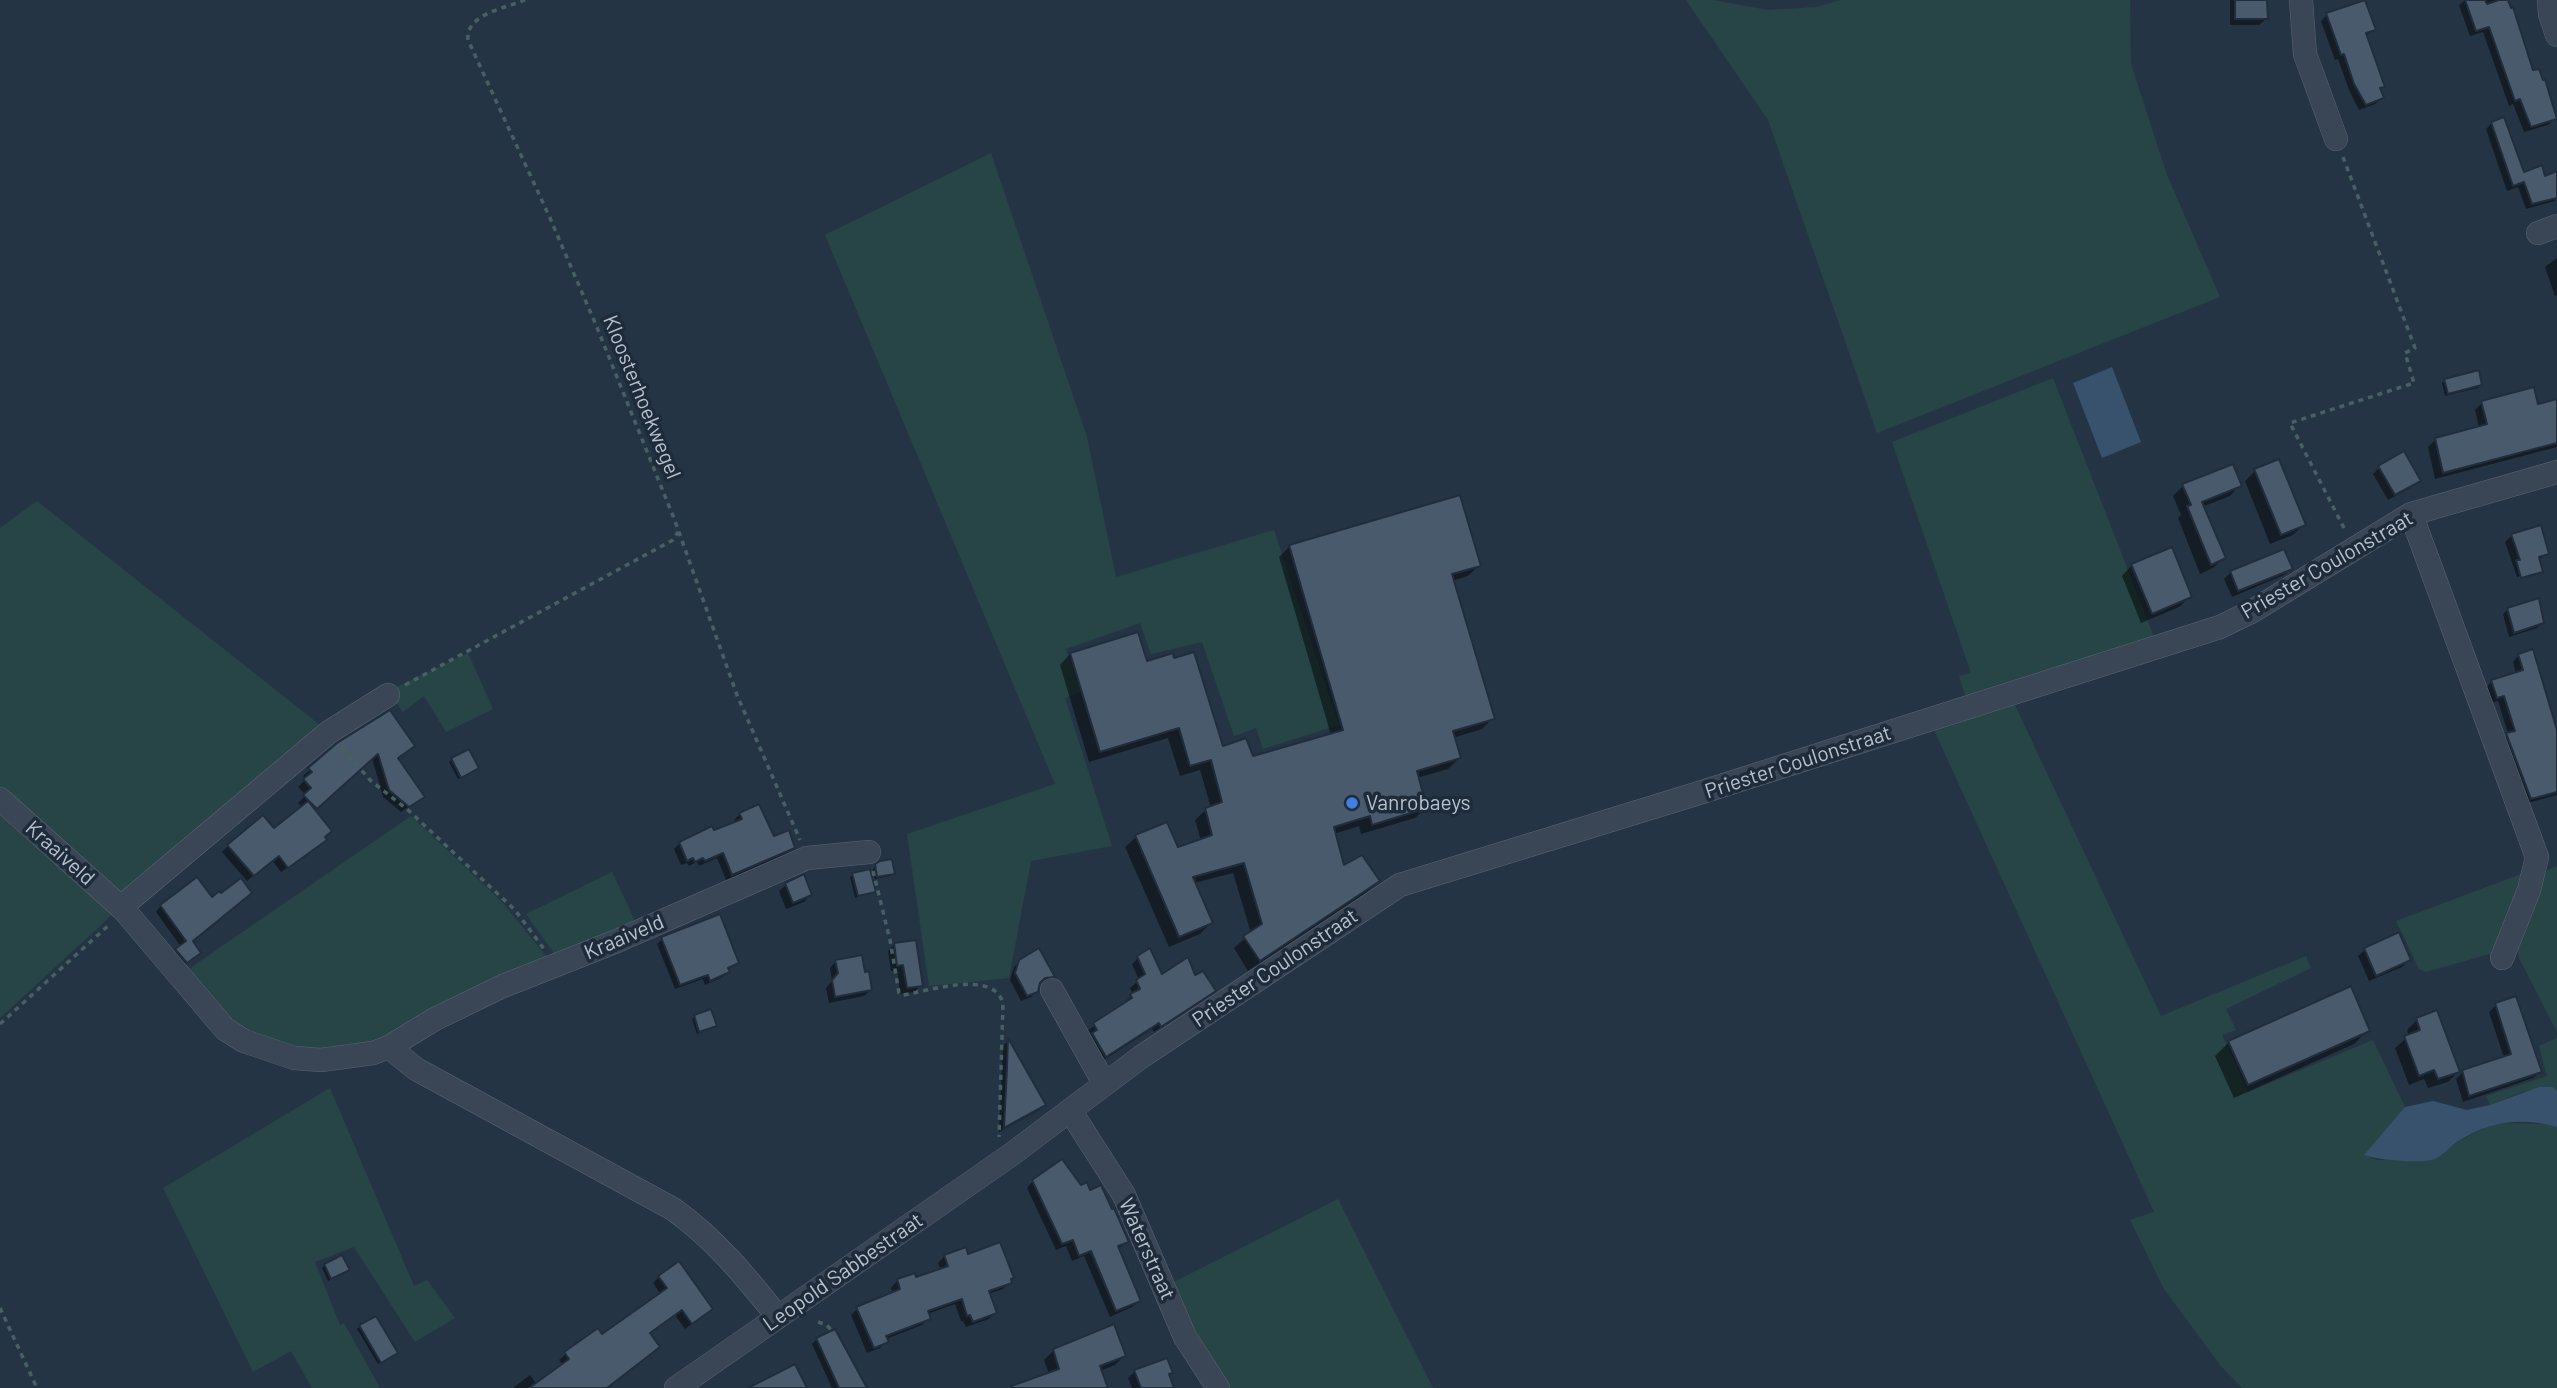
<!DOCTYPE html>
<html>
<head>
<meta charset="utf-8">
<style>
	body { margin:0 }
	canvas { display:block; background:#253445 }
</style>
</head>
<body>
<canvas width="2557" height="1388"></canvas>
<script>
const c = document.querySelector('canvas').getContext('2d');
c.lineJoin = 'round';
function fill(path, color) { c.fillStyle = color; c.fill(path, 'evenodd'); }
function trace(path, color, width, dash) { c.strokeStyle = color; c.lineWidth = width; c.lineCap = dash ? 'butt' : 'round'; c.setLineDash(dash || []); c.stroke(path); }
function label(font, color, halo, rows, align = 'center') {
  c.font = font + ' Barlow,sans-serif'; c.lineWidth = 7; c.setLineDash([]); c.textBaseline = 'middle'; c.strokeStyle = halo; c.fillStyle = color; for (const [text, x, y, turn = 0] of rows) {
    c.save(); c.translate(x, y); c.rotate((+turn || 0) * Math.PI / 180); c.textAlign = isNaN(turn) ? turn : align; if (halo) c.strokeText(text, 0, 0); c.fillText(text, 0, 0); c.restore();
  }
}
const green = new Path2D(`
	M 1686,0 L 1713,0 L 1768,10 L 1817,7 L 1841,0 L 2130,0 L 2131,64 L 2167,175 L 2220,297 L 1877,433 L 1768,120 Z
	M 991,153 L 1087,437 L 1116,577 L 1274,530 L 1339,725 L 1263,749 L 1256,728 L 1234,736 L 1202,642 L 1151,654 L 1140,623 L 1066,649 L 1081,692 L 1065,698 L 1112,846 L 1031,861 L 1009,978 L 929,986 L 907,834 L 1055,784 L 825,235 Z
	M 2053,378 L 2154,637 L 1966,698 L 1959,676 L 1971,673 L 1892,442 Z
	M 37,501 L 325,729 L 120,897 L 0,793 L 0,528 Z
	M 468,653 L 493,709 L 446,732 L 424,696 L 403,712 L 388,691 Z
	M 2014,703 L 2161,1016 L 2306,956 L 2311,968 L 2226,1009 L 2236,1030 L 2222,1035 L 2248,1092 L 2373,1040 L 2405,1107 L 2365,1155 L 2377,1160 L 2435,1159 L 2459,1141 L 2494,1123 L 2546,1124 L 2557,1127 L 2557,1388 L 2242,1388 L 2221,1366 L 2164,1289 L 2130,1220 L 2154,1212 L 1934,730 Z
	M 0,812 L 114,913 L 0,1018 Z
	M 411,816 L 501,901 L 546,956 L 543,963 L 384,1043 L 299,1053 L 242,1034 L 183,973 Z
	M 2557,866 L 2557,1032 L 2519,958 L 2517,946 L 2534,876 Z
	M 2529,871 L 2497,952 L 2426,972 L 2419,969 L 2396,921 Z
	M 612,872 L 637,925 L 556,956 L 526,914 Z
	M 2557,1038 L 2557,1091 L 2553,1087 L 2522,1092 L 2490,1105 L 2486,1096 L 2547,1076 L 2539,1046 Z
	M 330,1088 L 414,1286 L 427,1280 L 455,1318 L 415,1342 L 354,1247 L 315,1262 L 340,1325 L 344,1323 L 380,1388 L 312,1388 L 291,1351 L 253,1372 L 163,1188 Z
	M 1338,1199 L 1433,1388 L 1228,1388 L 1205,1353 L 1170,1284 Z`);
const water = new Path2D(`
	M 2112,367 L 2141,442 L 2102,458 L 2073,383 Z
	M 2539,1087 L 2553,1087 L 2557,1091 L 2557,1127 C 2521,1117 2489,1121 2457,1142 C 2450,1147 2443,1155 2435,1159 C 2422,1164 2378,1160 2364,1155 L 2405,1107 L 2433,1101 L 2467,1110 L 2490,1105 Z`);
const shadow = new Path2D(`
	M 2230,0 L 2266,0 L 2266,19 L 2259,25 L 2230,25 Z
	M 2465,0 L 2509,0 L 2532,73 L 2542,82 L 2555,118 L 2548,125 L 2524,132 L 2513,104 L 2509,106 L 2483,32 L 2470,36 L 2459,5 Z
	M 2327,15 L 2374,30 L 2366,36 L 2383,86 L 2379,91 L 2381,98 L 2375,104 L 2359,110 L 2349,90 L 2338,59 L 2335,60 L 2321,21 Z
	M 2492,123 L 2523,174 L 2544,178 L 2557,173 L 2555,201 L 2526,209 L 2518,187 L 2507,191 L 2486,129 Z
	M 2557,258 L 2557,295 L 2555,296 L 2545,267 Z
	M 2445,380 L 2480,385 L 2478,388 L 2445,396 L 2442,383 Z
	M 2557,401 L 2557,447 L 2435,479 L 2428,447 L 2436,439 L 2479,428 L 2475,410 L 2482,403 L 2536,406 Z
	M 2380,467 L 2419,481 L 2412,487 L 2388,500 L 2373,474 Z
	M 2255,471 L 2304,524 L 2293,535 L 2270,544 L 2245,481 Z
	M 2240,485 L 2230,496 L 2202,507 L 2224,558 L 2213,568 L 2200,574 L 2178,518 L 2181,515 L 2173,496 L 2183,486 Z
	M 2512,535 L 2547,553 L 2538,561 L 2533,573 L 2517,577 L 2505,542 Z
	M 1290,546 L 1479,565 L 1468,576 L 1452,581 L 1493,718 L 1482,729 L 1453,738 L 1459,758 L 1448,769 L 1417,778 L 1426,808 L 1415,818 L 1361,834 L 1359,826 L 1334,834 L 1343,868 L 1378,881 L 1367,892 L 1248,971 L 1234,948 L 1251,933 L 1233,873 L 1194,883 L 1211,923 L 1200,934 L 1169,947 L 1125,847 L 1136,837 L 1177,849 L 1201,841 L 1195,820 L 1206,810 L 1211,808 L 1200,770 L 1180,776 L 1168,738 L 1089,762 L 1060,665 L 1070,654 L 1145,663 L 1222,749 L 1252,759 L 1331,735 L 1279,557 Z
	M 2132,565 L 2190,597 L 2179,607 L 2141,623 L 2122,576 Z
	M 2291,569 L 2284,575 L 2232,597 L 2224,579 L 2231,572 Z
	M 2508,609 L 2542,622 L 2537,628 L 2509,637 L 2503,614 Z
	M 2519,655 L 2557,736 L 2557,795 L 2524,804 L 2501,741 L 2508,734 L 2498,701 L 2490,703 L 2486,688 L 2492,681 L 2516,674 L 2513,662 Z
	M 390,712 L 396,759 L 422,797 L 401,812 L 383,797 L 372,758 L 313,810 L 323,838 L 319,846 L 281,872 L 272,860 L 247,881 L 222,852 L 228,846 L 274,830 L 303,808 L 298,803 L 306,795 L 298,787 L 306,779 L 303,776 L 338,745 Z
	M 452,759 L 477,768 L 458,779 L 449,762 Z
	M 740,814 L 773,838 L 793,847 L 787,853 L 726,880 L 717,858 L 699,866 L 697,862 L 689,866 L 687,863 L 681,865 L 674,849 L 680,843 L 736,823 L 734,820 Z
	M 880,862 L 893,873 L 890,876 L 875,879 L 873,869 Z
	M 853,874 L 874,891 L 855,898 L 850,877 Z
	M 786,885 L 810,895 L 804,902 L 786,909 L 779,891 Z
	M 161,906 L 199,953 L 181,967 L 171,955 L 181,947 L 156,912 Z
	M 662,939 L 737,963 L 727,970 L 728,972 L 723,977 L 705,985 L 703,979 L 675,989 L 657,944 Z
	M 895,944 L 921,985 L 914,992 L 900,994 L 897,970 L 891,971 L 888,951 Z
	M 2365,950 L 2409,960 L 2402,967 L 2369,981 L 2358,956 Z
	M 1138,958 L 1161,976 L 1194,978 L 1207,997 L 1154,1032 L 1152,1029 L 1099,1063 L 1087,1031 L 1126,1004 L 1125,1002 L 1133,994 L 1130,988 L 1139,980 L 1132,964 Z
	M 836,961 L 870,990 L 864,996 L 829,1003 L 826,988 L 832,981 L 830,968 Z
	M 1020,961 L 1053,976 L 1048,982 L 1038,983 L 1037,991 L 1031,997 L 1021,1001 L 1010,980 L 1014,967 Z
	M 2496,1005 L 2540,1071 L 2533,1078 L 2463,1102 L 2456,1079 L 2463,1072 L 2504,1058 L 2489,1012 Z
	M 695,1017 L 715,1026 L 697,1034 L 692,1019 Z
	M 2417,1020 L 2458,1072 L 2448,1082 L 2428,1088 L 2424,1079 L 2409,1085 L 2395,1048 L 2409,1036 L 2407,1030 Z
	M 2368,1030 L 2354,1044 L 2234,1098 L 2215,1056 L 2229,1042 Z
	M 1008,1041 L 1044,1105 L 1038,1111 L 999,1132 L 1003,1046 Z
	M 1033,1181 L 1081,1187 L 1089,1192 L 1127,1242 L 1118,1249 L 1139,1301 L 1132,1307 L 1110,1317 L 1084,1256 L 1072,1261 L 1066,1246 L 1056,1250 L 1027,1188 Z
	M 945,1256 L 967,1257 L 1009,1280 L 1010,1282 L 1003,1289 L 988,1294 L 995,1312 L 989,1319 L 966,1327 L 963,1321 L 961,1321 L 955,1304 L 927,1314 L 929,1318 L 922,1325 L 886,1339 L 886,1341 L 880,1348 L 867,1353 L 851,1315 L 857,1309 L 893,1294 L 891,1288 L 897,1281 L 914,1275 L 915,1279 L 941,1270 L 938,1263 Z
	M 325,1265 L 348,1270 L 328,1281 L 322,1268 Z
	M 659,1277 L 711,1309 L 685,1329 L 675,1315 L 648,1334 L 609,1388 L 513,1388 L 530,1375 L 537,1385 L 563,1366 L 559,1360 L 566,1354 L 602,1336 L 661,1295 L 653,1283 Z
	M 360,1326 L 393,1355 L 378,1364 L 357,1329 Z
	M 817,1339 L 865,1388 L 832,1388 L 812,1344 Z
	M 1054,1350 L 1124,1356 L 1115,1365 L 1100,1371 L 1106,1388 L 1010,1388 L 1049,1374 L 1044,1360 Z
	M 1166,1360 L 1173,1388 L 1132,1388 L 1128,1378 L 1135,1371 Z`);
const building = new Path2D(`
	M 2235,0 L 2267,0 L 2268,19 L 2235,19 Z
	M 2365,0 L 2376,30 L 2366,33 L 2385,87 L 2380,88 L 2384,98 L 2366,105 L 2354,84 L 2344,54 L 2341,55 L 2326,13 Z
	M 2465,0 L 2485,0 L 2487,4 L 2499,0 L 2508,0 L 2511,8 L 2513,7 L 2533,70 L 2539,69 L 2543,80 L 2545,79 L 2557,119 L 2531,127 L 2520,99 L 2515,101 L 2489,27 L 2476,31 Z
	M 2504,117 L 2524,172 L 2542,165 L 2545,176 L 2557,171 L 2557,198 L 2532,204 L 2524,182 L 2513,186 L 2491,122 Z
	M 2479,370 L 2482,385 L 2448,394 L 2444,379 Z
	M 2534,387 L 2538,404 L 2557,399 L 2557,443 L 2443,473 L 2435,438 L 2487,424 L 2481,401 Z
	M 2404,451 L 2421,481 L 2395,495 L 2378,466 Z
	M 2279,459 L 2306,525 L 2281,535 L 2254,469 Z
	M 2233,464 L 2242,486 L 2202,502 L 2226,558 L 2211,565 L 2187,506 L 2191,505 L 2182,484 Z
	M 1460,495 L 1481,566 L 1452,574 L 1495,719 L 1453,731 L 1461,758 L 1417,771 L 1427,808 L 1372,825 L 1370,816 L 1334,827 L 1344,865 L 1362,855 L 1380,881 L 1260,961 L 1243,936 L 1262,924 L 1244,863 L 1193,877 L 1213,923 L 1179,937 L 1135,835 L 1167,822 L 1178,847 L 1212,835 L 1205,808 L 1222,802 L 1211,760 L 1190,766 L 1179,728 L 1100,752 L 1070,653 L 1138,632 L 1147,661 L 1173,653 L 1174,658 L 1194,652 L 1223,746 L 1246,738 L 1253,756 L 1343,730 L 1289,545 Z
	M 2541,525 L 2549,554 L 2539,557 L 2543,572 L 2521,578 L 2516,560 L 2520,560 L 2511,534 Z
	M 2172,547 L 2192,597 L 2152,614 L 2131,564 Z
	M 2284,549 L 2293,569 L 2238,591 L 2230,571 Z
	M 2539,598 L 2544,623 L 2514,633 L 2507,608 Z
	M 2533,649 L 2557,730 L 2557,792 L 2531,799 L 2506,733 L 2515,731 L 2504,696 L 2497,698 L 2491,680 L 2523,670 L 2518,654 Z
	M 390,710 L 415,746 L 398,758 L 425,797 L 409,807 L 389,790 L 378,754 L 317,809 L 303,795 L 311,788 L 303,779 L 312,772 L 308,768 L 337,743 Z
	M 469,749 L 479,768 L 461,778 L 451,758 Z
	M 308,801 L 332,831 L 325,837 L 327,840 L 291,866 L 288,868 L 279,856 L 254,876 L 227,845 L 263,815 L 274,828 Z
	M 759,804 L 774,836 L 789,830 L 795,848 L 732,875 L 723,853 L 705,861 L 703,858 L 695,862 L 693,858 L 687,861 L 679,842 L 712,826 L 714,830 L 742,819 L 739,813 Z
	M 892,859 L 895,874 L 877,877 L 875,864 L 880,861 Z
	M 870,869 L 876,892 L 858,896 L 852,873 Z
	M 804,874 L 812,895 L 793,903 L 785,883 Z
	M 197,877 L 212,897 L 219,891 L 221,893 L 241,878 L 252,893 L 193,941 L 201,953 L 187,963 L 175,949 L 186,941 L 160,905 Z
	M 720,914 L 739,963 L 728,968 L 730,972 L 710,981 L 708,975 L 680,985 L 661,937 Z
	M 2399,932 L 2411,960 L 2376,976 L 2364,948 Z
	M 916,940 L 923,986 L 907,988 L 903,965 L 897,966 L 894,943 Z
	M 1039,948 L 1055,977 L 1045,978 L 1040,983 L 1038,992 L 1027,996 L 1015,973 L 1019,960 Z
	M 1150,948 L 1162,974 L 1188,957 L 1195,975 L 1203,971 L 1216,991 L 1161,1027 L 1159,1023 L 1106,1057 L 1092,1033 L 1097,1030 L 1093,1023 L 1132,998 L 1130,994 L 1140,989 L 1136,980 L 1145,974 L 1137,956 Z
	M 862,955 L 865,972 L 869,971 L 872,990 L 835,997 L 832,980 L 838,973 L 835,960 Z
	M 2351,986 L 2370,1031 L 2248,1085 L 2228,1041 Z
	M 2516,996 L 2542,1072 L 2469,1096 L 2462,1070 L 2511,1054 L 2495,1003 Z
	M 711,1009 L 717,1026 L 699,1032 L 694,1015 Z
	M 2437,1010 L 2460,1072 L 2438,1079 L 2434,1070 L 2419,1076 L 2404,1036 L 2420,1030 L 2416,1018 Z
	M 1008,1038 L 1046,1105 L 1004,1128 L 1007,1067 Z
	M 1062,1159 L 1081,1185 L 1087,1182 L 1090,1190 L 1101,1185 L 1112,1209 L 1114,1208 L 1129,1242 L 1118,1246 L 1141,1301 L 1116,1311 L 1091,1251 L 1079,1256 L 1073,1240 L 1062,1244 L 1032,1180 Z
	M 1000,1242 L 1014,1278 L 1011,1279 L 1012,1283 L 989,1291 L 997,1313 L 973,1322 L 970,1315 L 967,1316 L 962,1299 L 928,1311 L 931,1319 L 886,1336 L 889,1342 L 874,1348 L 856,1307 L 900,1289 L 897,1279 L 915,1273 L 916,1277 L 948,1266 L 944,1255 L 966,1247 L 968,1254 Z
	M 342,1255 L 350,1270 L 331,1279 L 324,1264 Z
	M 679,1261 L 713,1309 L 692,1324 L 682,1310 L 650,1333 L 660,1347 L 607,1388 L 529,1388 L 569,1359 L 564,1352 L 598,1328 L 602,1334 L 667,1288 L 658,1276 Z
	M 376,1316 L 398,1353 L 381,1363 L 359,1325 Z
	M 1114,1324 L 1126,1356 L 1100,1366 L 1108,1388 L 1012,1388 L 1011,1386 L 1059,1369 L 1053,1349 Z
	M 835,1329 L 867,1388 L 839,1388 L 816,1338 Z
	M 1167,1358 L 1173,1373 L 1169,1374 L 1174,1388 L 1141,1388 L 1134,1370 Z
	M 795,1364 L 807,1388 L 748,1388 Z`);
const path = new Path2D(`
	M 525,0 C 506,8 465,14 468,40 L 550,218 L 596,325 L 675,521 L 737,695 L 800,840
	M 2343,157 L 2415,348 L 2405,353 L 2414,383 L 2290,423 L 2345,530
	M 405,685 L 673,540 L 678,532
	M 342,748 L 371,781 L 408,810 L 515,910 L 544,949
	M 873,871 L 890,940 L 899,993 L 903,995 C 929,991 993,969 1003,1003 L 999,1137
	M 0,1024 L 110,924
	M 0,1308 L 37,1388
	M 818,1322 L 827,1325 L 831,1330`);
const minor = new Path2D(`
	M 2301,0 L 2305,54 L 2336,139
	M 2549,0 L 2550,14 L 2557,35
	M 2538,233 L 2557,226
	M 2411,514 L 2537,857 L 2529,890 L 2502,958
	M 0,799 L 124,910 L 225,1029 L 244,1041 L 294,1058 L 321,1060 L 373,1053 L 389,1047 L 435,1019 L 503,986 L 617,941 L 807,858 L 869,852
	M 121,907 L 329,732 L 388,695
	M 1052,990 L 1104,1083
	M 389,1047 L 416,1069 L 673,1209 C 715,1239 746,1277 778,1317
	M 1071,1112 L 1124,1195 L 1185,1337 L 1218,1388
	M 676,1388 L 1012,1154 L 1141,1057 L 1400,885 L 1699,793 L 2220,627 L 2251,612 L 2411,514 L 2557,472`);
const markers = [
	[1352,803,7,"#3f7fe0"]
];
const streetNames = [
	["Kloosterhoekwegel",642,397,68],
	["Priester Coulonstraat",2327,565,-30],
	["Priester Coulonstraat",1798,762,-18],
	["Kraaiveld",60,853,42],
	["Kraaiveld",624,937,-23],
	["Priester Coulonstraat",1275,968,-34],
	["Waterstraat",1147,1249,66],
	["Leopold Sabbestraat",843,1272,-35]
];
const poiNames = [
	["Vanrobaeys",1366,803]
];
fill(green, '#274446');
fill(water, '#38516d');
fill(shadow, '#0007');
fill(building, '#495a6c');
trace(building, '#212d3c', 2);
trace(minor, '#596472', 24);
trace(path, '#466162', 3.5, [5, 5]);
trace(minor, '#3a4655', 23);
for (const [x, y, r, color] of markers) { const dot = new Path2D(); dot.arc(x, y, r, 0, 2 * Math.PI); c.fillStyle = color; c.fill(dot); trace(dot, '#1e2b3a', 2.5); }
label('21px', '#b8c1ce', '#1e2b3a', streetNames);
label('21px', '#b8c1ce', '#1e2b3a', poiNames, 'left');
</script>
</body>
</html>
